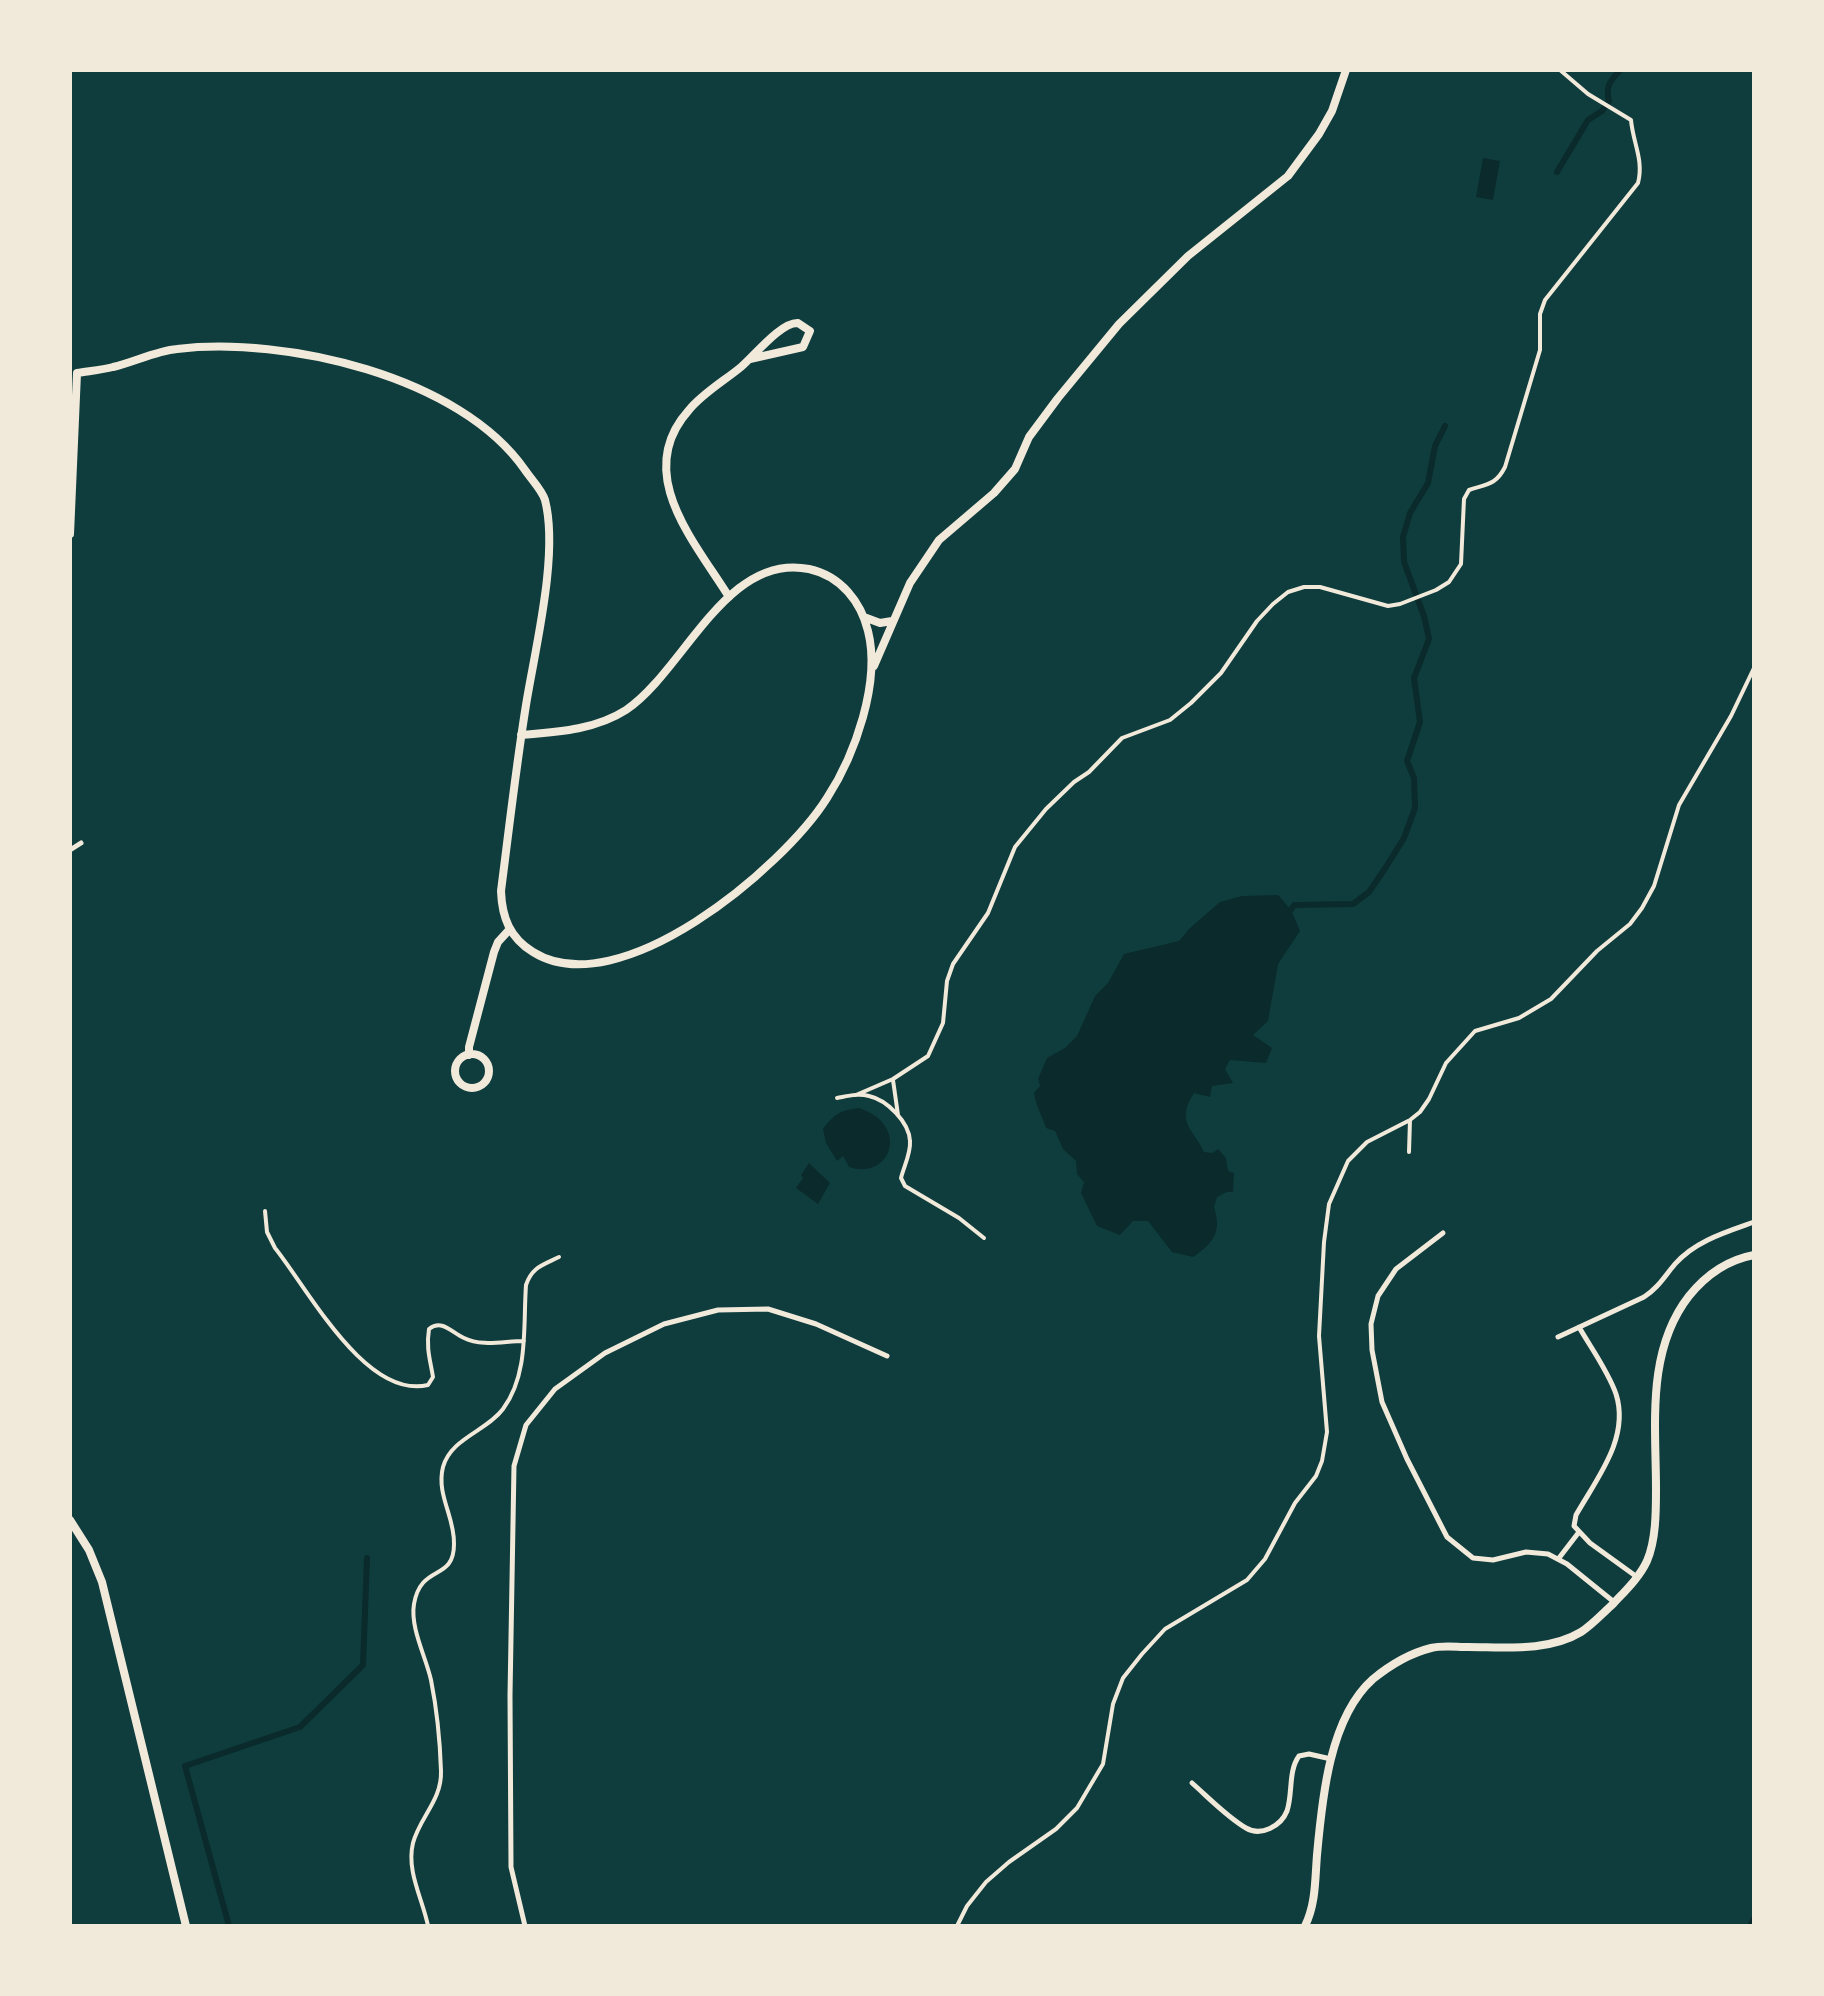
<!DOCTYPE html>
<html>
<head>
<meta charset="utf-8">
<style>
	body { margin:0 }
	#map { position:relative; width:1824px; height:1996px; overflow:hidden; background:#0f3d3e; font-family:"Nunito Sans",sans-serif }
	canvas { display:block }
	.frame { position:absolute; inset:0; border:72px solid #f1e9da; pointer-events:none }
</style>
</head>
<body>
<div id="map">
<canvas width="1824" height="1996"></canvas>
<div class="frame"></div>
</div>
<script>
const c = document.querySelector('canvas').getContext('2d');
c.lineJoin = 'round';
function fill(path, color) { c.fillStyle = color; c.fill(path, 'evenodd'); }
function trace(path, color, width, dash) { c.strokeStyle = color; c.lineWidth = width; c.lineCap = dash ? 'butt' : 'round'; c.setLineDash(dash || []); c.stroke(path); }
const water = new Path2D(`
	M 1483,158 L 1500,161 L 1493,200 L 1476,197 Z
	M 1278,895 L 1291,910 L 1300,931 L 1278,964 L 1268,1021 L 1253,1035 L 1272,1048 L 1266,1063 L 1230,1060 L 1225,1069 L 1233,1083 L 1212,1086 L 1210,1097 L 1194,1093 C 1175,1122 1193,1128 1204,1152 L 1212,1153 L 1218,1149 L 1226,1158 L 1228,1171 L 1234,1173 L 1233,1192 L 1227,1192 L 1217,1197 L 1214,1207 C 1222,1231 1214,1243 1193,1257 L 1172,1252 L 1148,1221 L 1133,1221 L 1120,1235 L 1097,1226 L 1081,1193 L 1084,1182 L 1077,1174 L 1076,1161 L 1063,1149 L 1055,1131 L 1046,1128 C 1042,1115 1036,1107 1034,1093 L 1040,1086 L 1038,1079 L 1047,1058 L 1065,1048 L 1077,1036 L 1095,996 L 1108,983 L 1124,954 L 1179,941 L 1190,928 L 1220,902 L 1242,896 Z
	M 859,1108 C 911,1125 891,1181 849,1167 L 843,1156 L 837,1161 L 826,1143 L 823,1129 C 834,1114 841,1110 859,1108 Z
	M 809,1163 L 830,1183 L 818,1204 L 796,1188 L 803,1178 L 801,1175 Z`);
const stream = new Path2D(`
	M 1557,172 L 1588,120 L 1602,111 L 1609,101 C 1605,85 1611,81 1620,70
	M 1291,910 L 1294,905 L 1353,904 L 1369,892 L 1386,867 L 1404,838 L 1415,808 L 1414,778 L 1407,761 L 1420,722 L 1414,678 L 1429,639 L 1424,616 L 1404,562 L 1403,537 L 1410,513 L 1428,483 L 1435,446 L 1445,426
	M 229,1926 L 185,1766 L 300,1727 L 363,1665 L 367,1558
	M 1750,1926 L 1754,1919`);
const path = new Path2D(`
	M 893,1080 L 898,1115
	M 856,1095 L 893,1079 L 928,1056 L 943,1023 L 947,981 L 953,964 L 988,913 L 1015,847 L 1046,809 L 1074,782 L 1089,772 L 1122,738 L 1170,720 L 1191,703 L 1221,673 L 1257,621 L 1273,604 L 1288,592 L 1304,587 L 1320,587 L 1388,606 L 1400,604 L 1436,590 L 1449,582 L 1461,564 L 1464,499 L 1469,490 C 1487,484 1496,485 1505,467 L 1540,350 L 1540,314 L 1545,300 L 1638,183 C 1644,160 1633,143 1631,120 L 1588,94 L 1560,70
	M 837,1098 C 848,1096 858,1093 869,1096 C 887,1100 909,1122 910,1141 C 911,1153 904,1166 901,1178 L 905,1186 L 959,1218 L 984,1238
	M 1409,1152 L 1410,1120
	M 265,1211 L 267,1232 L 275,1248 C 308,1289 366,1400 428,1385 L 433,1377 C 430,1359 426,1348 429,1329 C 442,1319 451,1332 464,1338 C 482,1347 504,1341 524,1341
	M 428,1926 C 423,1900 406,1871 413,1843 C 420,1817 442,1800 441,1771 C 440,1740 437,1710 431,1680 C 426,1657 410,1628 414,1604 C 421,1563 454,1582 454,1544 C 455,1517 436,1495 443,1467 C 451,1438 487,1431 503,1409 C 529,1374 523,1326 526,1285 C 532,1267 543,1265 559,1257
	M 957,1926 L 967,1906 L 986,1882 L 1009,1862 L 1056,1829 L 1077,1808 L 1103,1764 L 1113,1704 L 1123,1678 L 1142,1654 L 1165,1629 L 1247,1580 L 1265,1559 L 1295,1503 L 1316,1476 L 1322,1461 L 1327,1432 L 1319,1336 L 1324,1242 L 1329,1204 L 1348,1161 L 1367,1142 L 1410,1120 L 1420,1112 L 1429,1099 L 1446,1063 L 1475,1031 L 1519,1018 L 1551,999 L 1597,951 L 1630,924 L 1642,908 L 1654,886 L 1679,805 L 1731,716 L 1754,668`);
const service = new Path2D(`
	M 70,850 L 81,843
	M 1443,1233 L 1396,1269 L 1378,1296 L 1371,1324 L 1372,1350 L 1382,1402 L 1407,1459 L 1447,1537 L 1473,1558 L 1493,1560 L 1526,1552 L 1548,1554 L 1567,1564 L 1614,1602
	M 1579,1327 C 1591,1348 1608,1371 1616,1394 C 1630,1438 1597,1478 1576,1515 L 1574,1526 L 1590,1543 L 1637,1577
	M 1558,1337 L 1644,1297 C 1658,1288 1664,1277 1675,1264 C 1695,1241 1726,1232 1754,1222
	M 1559,1558 L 1579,1532
	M 1192,1783 C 1209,1798 1227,1817 1246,1828 C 1261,1837 1281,1826 1287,1811 C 1293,1793 1288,1771 1299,1756 L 1309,1754 L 1331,1759
	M 525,1926 L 511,1867 L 510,1695 L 514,1466 L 526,1425 L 555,1389 L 605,1353 L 664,1324 L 718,1310 L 768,1309 L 816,1324 L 887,1356`);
const minor = new Path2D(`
	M 70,534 L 77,373 C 89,371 102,370 113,367 C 134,362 156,351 177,349 C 285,336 460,376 525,470 C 531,479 542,490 545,500 C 559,554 535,649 526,705 C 516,767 509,829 501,891 C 502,918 510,938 533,952 C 619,1006 783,868 827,798 C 855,755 881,682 868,631 C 861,602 841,576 809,569 C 726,552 684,671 626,710 C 595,730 557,732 521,735
	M 729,597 C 695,542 632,473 689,410 C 703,393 724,381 741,367 C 755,355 781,322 798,323 L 810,331 L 803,347 L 750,359
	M 864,617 L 880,623 L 892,621
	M 874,666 L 910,583 L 939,540 L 994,493 L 1015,469 L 1029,437 L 1058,398 L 1119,324 L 1188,256 L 1288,176 L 1319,134 L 1332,111 L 1346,70
	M455 1071a17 17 0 1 1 34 0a17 17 0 1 1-34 0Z
	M 469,1055 L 469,1047 L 494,952 L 498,942 L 509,930
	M 70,1520 L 89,1550 L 102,1582 L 186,1926
	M 1305,1926 C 1316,1904 1315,1879 1317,1855 C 1322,1800 1329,1718 1373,1679 C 1389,1666 1411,1653 1431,1648 C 1442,1645 1456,1647 1468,1647 C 1504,1647 1548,1652 1581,1632 C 1592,1625 1603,1613 1613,1604 C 1625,1591 1639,1578 1647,1561 C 1656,1540 1656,1512 1656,1489 C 1656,1425 1646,1351 1689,1296 C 1706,1275 1727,1260 1754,1255`);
fill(water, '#0a2a2b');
trace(stream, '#0a2a2b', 6);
trace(path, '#f1e9da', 4);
trace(service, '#f1e9da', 5);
trace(minor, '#f1e9da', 8);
</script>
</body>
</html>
